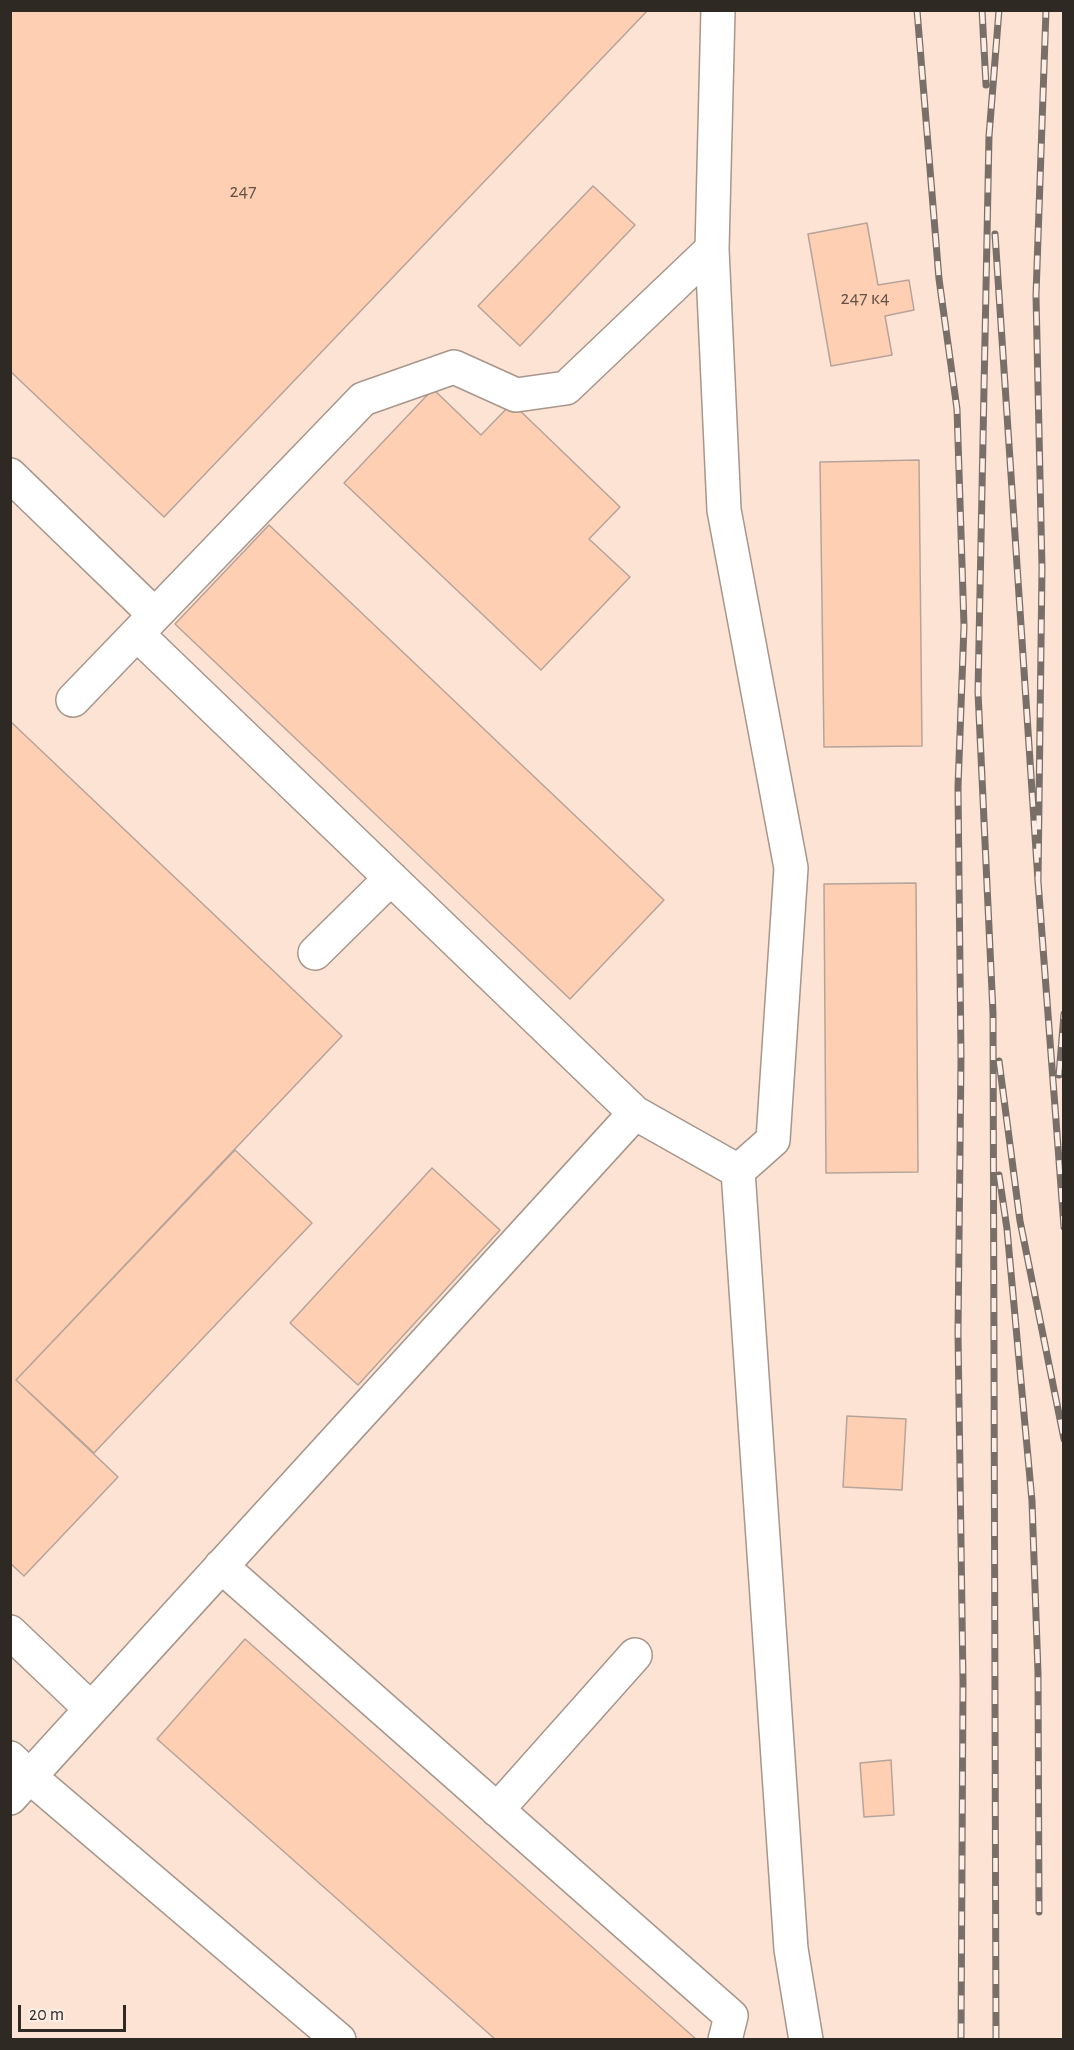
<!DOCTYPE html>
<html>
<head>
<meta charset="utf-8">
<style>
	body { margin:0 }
	#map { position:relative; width:1074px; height:2050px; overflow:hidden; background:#fdeee5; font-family:"Alegreya Sans",sans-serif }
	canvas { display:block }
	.frame { position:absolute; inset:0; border:12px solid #2f2924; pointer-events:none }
	.scale { position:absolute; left:18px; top:2005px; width:108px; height:27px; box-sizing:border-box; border:3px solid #2f2924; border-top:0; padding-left:8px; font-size:18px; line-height:21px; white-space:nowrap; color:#2f2924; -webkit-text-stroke:4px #fdeee5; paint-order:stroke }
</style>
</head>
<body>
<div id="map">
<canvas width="1074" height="2050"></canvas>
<div class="frame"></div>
<div class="scale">20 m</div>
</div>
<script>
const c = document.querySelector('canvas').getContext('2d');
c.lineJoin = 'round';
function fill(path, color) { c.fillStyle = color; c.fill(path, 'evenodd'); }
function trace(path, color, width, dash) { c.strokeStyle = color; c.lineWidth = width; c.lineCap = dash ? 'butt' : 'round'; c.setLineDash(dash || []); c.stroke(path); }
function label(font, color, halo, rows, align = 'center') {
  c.font = font + ' "Alegreya Sans",sans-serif'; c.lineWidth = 4.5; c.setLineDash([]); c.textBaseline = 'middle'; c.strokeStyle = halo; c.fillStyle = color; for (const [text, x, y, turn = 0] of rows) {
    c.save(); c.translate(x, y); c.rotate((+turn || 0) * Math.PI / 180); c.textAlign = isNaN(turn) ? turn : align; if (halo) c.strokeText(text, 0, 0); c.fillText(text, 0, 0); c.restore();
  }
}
const built = new Path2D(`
	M 11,11 L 1063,11 L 1063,2039 L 11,2040 Z`);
const building = new Path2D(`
	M 10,10 L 648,10 L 164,517 L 10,371 Z
	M 593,186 L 635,225 L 520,346 L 478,306 Z
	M 867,223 L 878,285 L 909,280 L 914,310 L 885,316 L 892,355 L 831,366 L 808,234 Z
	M 433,389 L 481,435 L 512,403 L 620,507 L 589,539 L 630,577 L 541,670 L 344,483 Z
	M 919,460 L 922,746 L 824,747 L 820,462 Z
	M 269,525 L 664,900 L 570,999 L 175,624 Z
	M 10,721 L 342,1036 L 16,1380 L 118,1477 L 24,1576 L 10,1563 Z
	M 916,883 L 918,1172 L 826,1173 L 824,884 Z
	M 235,1150 L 312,1223 L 94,1453 L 16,1380 Z
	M 432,1168 L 500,1230 L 358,1385 L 290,1323 Z
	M 847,1416 L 906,1419 L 902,1490 L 843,1487 Z
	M 245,1639 L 697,2040 L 496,2040 L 157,1739 Z
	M 891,1760 L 894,1815 L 864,1817 L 860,1763 Z`);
const minor = new Path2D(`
	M 718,10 L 712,249 L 724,510 L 791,868 L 773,1140 L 738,1171 L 791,1949 L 806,2040
	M 10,475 L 155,615
	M 137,634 L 635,1113
	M 73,700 L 363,399 L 454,367 L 516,395 L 566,388 L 712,249
	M 315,953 L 391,878
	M 221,1566 L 731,2016 L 725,2040
	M 10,1632 L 91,1709
	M 10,1758 L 29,1776 L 339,2040
	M 10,1798 L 635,1113 L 738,1171
	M 497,1810 L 635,1655`);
const rail = new Path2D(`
	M 917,10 L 939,279 L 957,409 L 964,626 L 958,787 L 961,1058 L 958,1333 L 963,1682 L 961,2040
	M 982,10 L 986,85
	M 995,234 L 1038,881 L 1042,568 L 1036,295 L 1046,10
	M 1038,881 L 1064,1227
	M 999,1061 L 1020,1221 L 1064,1439
	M 1059,1075 L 1064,1014
	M 999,1175 L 1007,1229 L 1032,1501 L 1038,1673 L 1039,1912
	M 996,2040 L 993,1013 L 978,692 L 989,136 L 999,10`);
const numberNames = [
	["247",243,191],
	["247 к4",865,298]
];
fill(built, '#fde3d4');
fill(building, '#fecfb3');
trace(building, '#b6a49a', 1.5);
trace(minor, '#a7968c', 36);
trace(minor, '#fff', 33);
trace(rail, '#796f69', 7);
trace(rail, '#fdeee5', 4.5, [14]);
label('20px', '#635248', null, numberNames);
</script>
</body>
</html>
